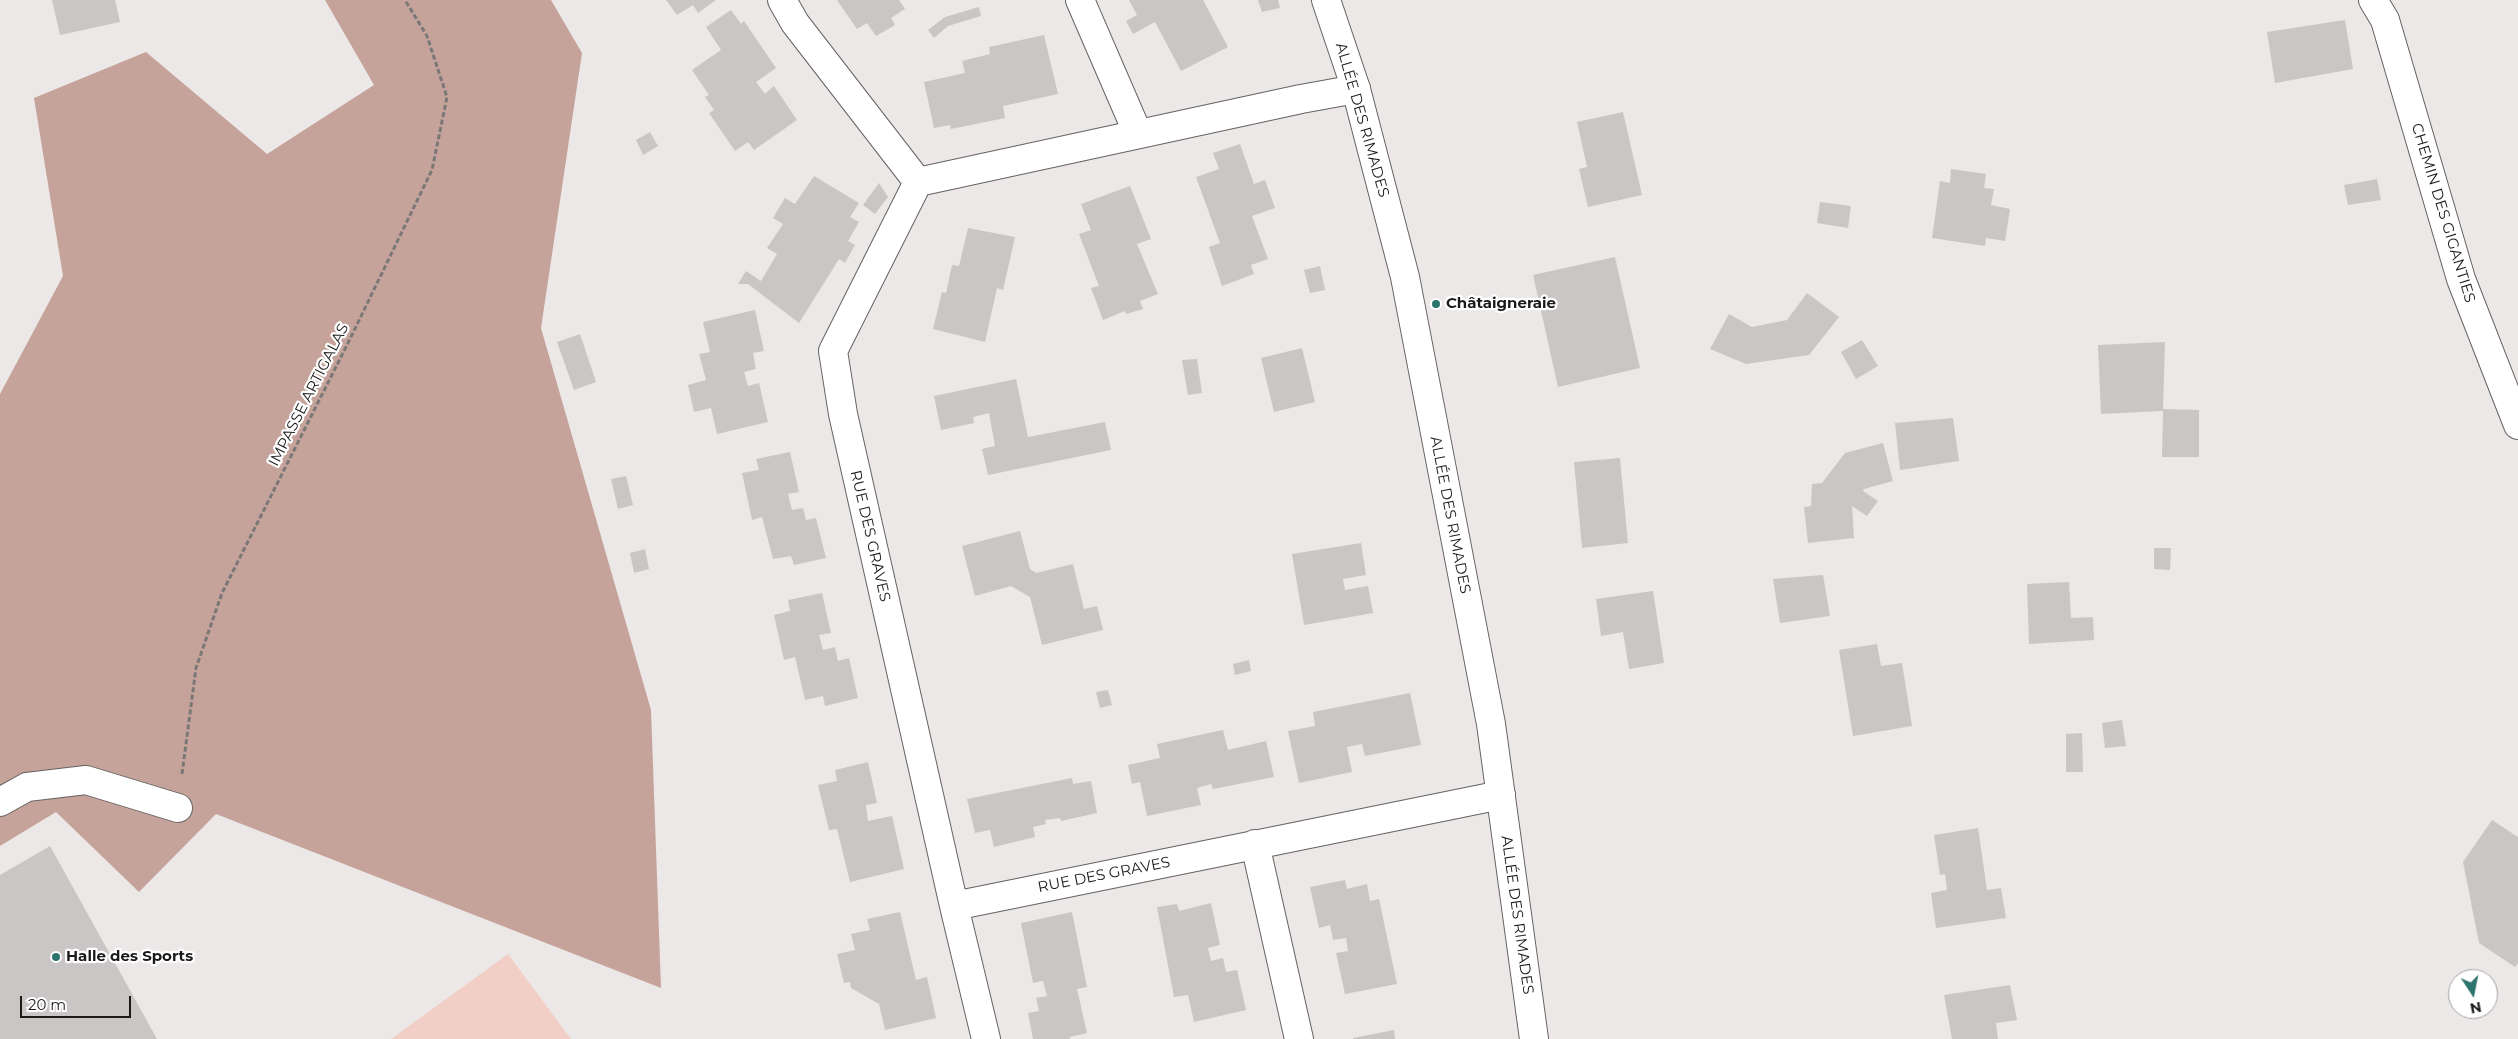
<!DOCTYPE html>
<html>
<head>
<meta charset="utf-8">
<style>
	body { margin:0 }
	#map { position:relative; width:2518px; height:1039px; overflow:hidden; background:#ebe8e7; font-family:Montserrat,sans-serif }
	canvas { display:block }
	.north { position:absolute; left:2448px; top:969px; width:50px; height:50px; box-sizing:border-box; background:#fff; border:1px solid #a4a3a3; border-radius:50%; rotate:169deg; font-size:14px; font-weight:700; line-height:20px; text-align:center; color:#1b1a19 }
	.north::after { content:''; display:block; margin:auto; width:18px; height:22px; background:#2c746c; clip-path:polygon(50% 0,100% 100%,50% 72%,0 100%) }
	.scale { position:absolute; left:20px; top:996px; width:111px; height:22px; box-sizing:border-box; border:2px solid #1b1a19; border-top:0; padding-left:6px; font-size:15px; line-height:18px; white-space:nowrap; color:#1b1a19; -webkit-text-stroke:4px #fff; paint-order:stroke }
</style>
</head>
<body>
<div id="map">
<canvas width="2518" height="1039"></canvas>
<div class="north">N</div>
<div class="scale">20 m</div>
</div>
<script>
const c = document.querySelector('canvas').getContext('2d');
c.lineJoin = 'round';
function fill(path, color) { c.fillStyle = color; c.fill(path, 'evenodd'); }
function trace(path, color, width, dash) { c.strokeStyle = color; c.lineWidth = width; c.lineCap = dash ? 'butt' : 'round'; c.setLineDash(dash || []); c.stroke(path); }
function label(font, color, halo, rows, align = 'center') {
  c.font = font + ' Montserrat,sans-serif'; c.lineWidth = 4.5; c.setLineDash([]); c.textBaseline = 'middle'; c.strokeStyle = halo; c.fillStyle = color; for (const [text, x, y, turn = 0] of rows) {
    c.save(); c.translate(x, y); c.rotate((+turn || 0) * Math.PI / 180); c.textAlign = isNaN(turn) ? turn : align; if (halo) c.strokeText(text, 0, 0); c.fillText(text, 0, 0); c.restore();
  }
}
const green = new Path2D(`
	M 508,954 L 571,1039 L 391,1039 Z`);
const forest = new Path2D(`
	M 325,0 L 551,0 L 582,53 L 541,328 L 651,710 L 661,988 L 216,814 L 139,892 L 56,812 L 0,846 L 0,394 L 63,276 L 34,98 L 146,52 L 267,154 L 374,85 Z`);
const building = new Path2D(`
	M 52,0 L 115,0 L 120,22 L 60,35 Z
	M 666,0 L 716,0 L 698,13 L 693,5 L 677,15 Z
	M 837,0 L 899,0 L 905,9 L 891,18 L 895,25 L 876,36 L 867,23 L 857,29 Z
	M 1129,0 L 1203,0 L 1228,47 L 1181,71 L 1155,22 L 1133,34 L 1126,21 L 1137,15 Z
	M 1258,0 L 1278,0 L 1280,8 L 1262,12 Z
	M 979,7 L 981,16 L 948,26 L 934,38 L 928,30 L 945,17 Z
	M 731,10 L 741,24 L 744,21 L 776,68 L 756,82 L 765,94 L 774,86 L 797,120 L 754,150 L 748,142 L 735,151 L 709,113 L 714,110 L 705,97 L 709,95 L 692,70 L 721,50 L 706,27 Z
	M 2345,20 L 2353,69 L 2275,83 L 2267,32 Z
	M 1044,35 L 1058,94 L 1003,106 L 1005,118 L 951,129 L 950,125 L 934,128 L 924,82 L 965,73 L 962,61 L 990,54 L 989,47 Z
	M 1623,112 L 1642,195 L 1588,207 L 1579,169 L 1587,167 L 1577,122 Z
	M 650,132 L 658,146 L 643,155 L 636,140 Z
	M 1240,144 L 1254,184 L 1265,180 L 1275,208 L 1252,216 L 1268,259 L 1251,265 L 1254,274 L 1222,286 L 1209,247 L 1220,243 L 1196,177 L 1219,169 L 1213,153 Z
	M 1951,169 L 1986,174 L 1984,188 L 1994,189 L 1991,205 L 2010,209 L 2005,241 L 1986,238 L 1985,246 L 1932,238 L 1940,181 L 1950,183 Z
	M 814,176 L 859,203 L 850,217 L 859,222 L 848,241 L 855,245 L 845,263 L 839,259 L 799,323 L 748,284 L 738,284 L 746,271 L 761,281 L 777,254 L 767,248 L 783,224 L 773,218 L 785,198 L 795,204 Z
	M 2377,179 L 2381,200 L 2348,205 L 2344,185 Z
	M 879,183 L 888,197 L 875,214 L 863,205 Z
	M 1130,186 L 1151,239 L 1137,244 L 1158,294 L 1140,301 L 1143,309 L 1126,314 L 1125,311 L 1103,320 L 1091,288 L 1099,286 L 1079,234 L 1091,230 L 1081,204 Z
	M 1820,202 L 1851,206 L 1848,228 L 1817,223 Z
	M 968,228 L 1015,237 L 1003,290 L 997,288 L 985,342 L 933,329 L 942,292 L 946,293 L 952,265 L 959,266 Z
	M 1615,257 L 1640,368 L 1558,387 L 1533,275 Z
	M 1320,266 L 1325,290 L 1310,293 L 1304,270 Z
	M 1807,293 L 1839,317 L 1809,355 L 1746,364 L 1710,349 L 1729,314 L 1752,327 L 1787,320 Z
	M 755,310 L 764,351 L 753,353 L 756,369 L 744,372 L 748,386 L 759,383 L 768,422 L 717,434 L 711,408 L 694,412 L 688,385 L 706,380 L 699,354 L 710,352 L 703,322 Z
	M 580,334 L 596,382 L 574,390 L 557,342 Z
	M 1862,340 L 1878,366 L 1856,379 L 1841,352 Z
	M 2165,342 L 2163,409 L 2199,410 L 2199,457 L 2162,457 L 2163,411 L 2101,414 L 2098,345 Z
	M 1302,348 L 1315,402 L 1274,412 L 1261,358 Z
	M 1197,359 L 1202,393 L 1188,395 L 1182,360 Z
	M 1016,379 L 1028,437 L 1105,422 L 1111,450 L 988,475 L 982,449 L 995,446 L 989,413 L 973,417 L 974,423 L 941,430 L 934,396 Z
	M 1953,418 L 1959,461 L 1900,470 L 1895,423 Z
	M 1883,443 L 1893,481 L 1864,489 L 1863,491 L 1878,501 L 1867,516 L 1852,506 L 1854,538 L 1808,543 L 1804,507 L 1811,506 L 1812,484 L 1822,483 L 1845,453 Z
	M 790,452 L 799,492 L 788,494 L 792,510 L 803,508 L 806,520 L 816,518 L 826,558 L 794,565 L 791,556 L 773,559 L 762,517 L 752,520 L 742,473 L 759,470 L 756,459 Z
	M 1620,458 L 1628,543 L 1582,548 L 1574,462 Z
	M 626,476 L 633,505 L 618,509 L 611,479 Z
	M 1020,531 L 1030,569 L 1036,573 L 1073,564 L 1084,609 L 1097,606 L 1103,630 L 1042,645 L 1030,597 L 1011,586 L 975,596 L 962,546 Z
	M 1361,543 L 1366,575 L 1343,579 L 1345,590 L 1368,586 L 1373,613 L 1304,625 L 1292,554 Z
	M 2154,548 L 2171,548 L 2170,570 L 2154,569 Z
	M 645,549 L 649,569 L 634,573 L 630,553 Z
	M 1823,575 L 1830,616 L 1780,623 L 1773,579 Z
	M 2069,582 L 2071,618 L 2093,617 L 2094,640 L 2029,644 L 2027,584 Z
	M 1653,591 L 1664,663 L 1629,669 L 1623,632 L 1601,636 L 1596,599 Z
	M 822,593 L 831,633 L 819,635 L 823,650 L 835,647 L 838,661 L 849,658 L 858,698 L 825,706 L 823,696 L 805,700 L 795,657 L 784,660 L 774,615 L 790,611 L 788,600 Z
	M 1877,644 L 1881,666 L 1902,663 L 1912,726 L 1853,736 L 1839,650 Z
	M 1249,660 L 1251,671 L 1235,675 L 1233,664 Z
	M 1108,690 L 1112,705 L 1100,708 L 1096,692 Z
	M 1410,693 L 1421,745 L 1365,756 L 1362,744 L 1347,747 L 1352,772 L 1299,783 L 1288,731 L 1315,726 L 1313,712 Z
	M 2122,720 L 2126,746 L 2105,748 L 2102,723 Z
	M 1223,730 L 1228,750 L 1266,741 L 1274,777 L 1213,789 L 1211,784 L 1197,788 L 1201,805 L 1147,816 L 1140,782 L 1132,784 L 1128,765 L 1160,758 L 1157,744 Z
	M 2082,733 L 2083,772 L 2066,772 L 2066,734 Z
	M 868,762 L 877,803 L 866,805 L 868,821 L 892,816 L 904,869 L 850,882 L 837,829 L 829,830 L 818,785 L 837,781 L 835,770 Z
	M 1072,778 L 1073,784 L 1091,781 L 1097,813 L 1061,821 L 1060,818 L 1045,820 L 1046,824 L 1033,827 L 1035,837 L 994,847 L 990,830 L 975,833 L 967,799 Z
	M 2492,820 L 2518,837 L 2518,963 L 2515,967 L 2479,943 L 2463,862 Z
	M 1978,828 L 1987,890 L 2001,888 L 2006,918 L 1936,928 L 1931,893 L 1947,890 L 1945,874 L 1940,875 L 1934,835 Z
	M 50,846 L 157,1039 L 0,1039 L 0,875 Z
	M 1345,880 L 1347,889 L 1367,884 L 1370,901 L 1379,899 L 1397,984 L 1345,994 L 1336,953 L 1348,951 L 1346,938 L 1333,940 L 1330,925 L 1319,928 L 1310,887 Z
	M 1211,903 L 1220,945 L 1208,948 L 1211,961 L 1223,958 L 1226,972 L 1237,970 L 1246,1010 L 1194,1022 L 1188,995 L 1174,997 L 1157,907 L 1177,904 L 1179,911 Z
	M 900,912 L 916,980 L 927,977 L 936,1018 L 885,1030 L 879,1004 L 851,988 L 850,982 L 844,983 L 837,954 L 855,950 L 851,934 L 870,930 L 867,919 Z
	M 1072,912 L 1087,987 L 1077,989 L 1087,1033 L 1070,1037 L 1070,1039 L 1033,1039 L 1028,1013 L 1039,1011 L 1036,998 L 1047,996 L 1043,981 L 1033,983 L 1021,923 Z
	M 2010,985 L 2017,1020 L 1996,1023 L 1998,1039 L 1952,1039 L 1944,995 Z
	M 1394,1030 L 1395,1039 L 1353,1039 L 1353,1038 Z`);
const path = new Path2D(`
	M 182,774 L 196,668 L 222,593 L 349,341 L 432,170 L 447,97 L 427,36 L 405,0`);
const minor = new Path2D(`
	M 782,0 L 795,23 L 918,182
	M 1080,0 L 1138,134
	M 2373,0 L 2385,20 L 2461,279 L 2518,425
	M 918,182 L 833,351 L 843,414 L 954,906 L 1501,795
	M 918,182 L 1301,99 L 1356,89
	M 0,802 L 27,787 L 86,780 L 178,808
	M 1255,844 L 1299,1039
	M 954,906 L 986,1039`);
const major = new Path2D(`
	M 1326,0 L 1356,89 L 1405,277 L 1491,724 L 1534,1039`);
const markers = [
	[1436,304,5,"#2c746c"],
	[56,957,5,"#2c746c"]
];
const streetNames = [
	["ALLÉE DES RIMADES",1362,120,74],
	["CHEMIN DES GIGANTIES",2443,213,73],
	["IMPASSE ARTIGALAS",309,395,-63],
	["ALLÉE DES RIMADES",1450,515,79],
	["RUE DES GRAVES",870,536,77],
	["RUE DES GRAVES",1104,875,-11],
	["ALLÉE DES RIMADES",1517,915,82]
];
const poiNames = [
	["Châtaigneraie",1446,304],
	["Halle des Sports",66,957]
];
fill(green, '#f1cfc6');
fill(forest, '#c6a39a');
fill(building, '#cac6c5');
trace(minor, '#656261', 30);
trace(major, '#656261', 30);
trace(path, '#7a7877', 3, [5, 2.5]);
trace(minor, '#fff', 28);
trace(major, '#fff', 28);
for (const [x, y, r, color] of markers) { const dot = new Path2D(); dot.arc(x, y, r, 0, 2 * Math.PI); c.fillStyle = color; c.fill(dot); trace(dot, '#fff', 2); }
label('15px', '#1b1a19', '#fff', streetNames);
label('bold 15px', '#1b1a19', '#fff', poiNames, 'left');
</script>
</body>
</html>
